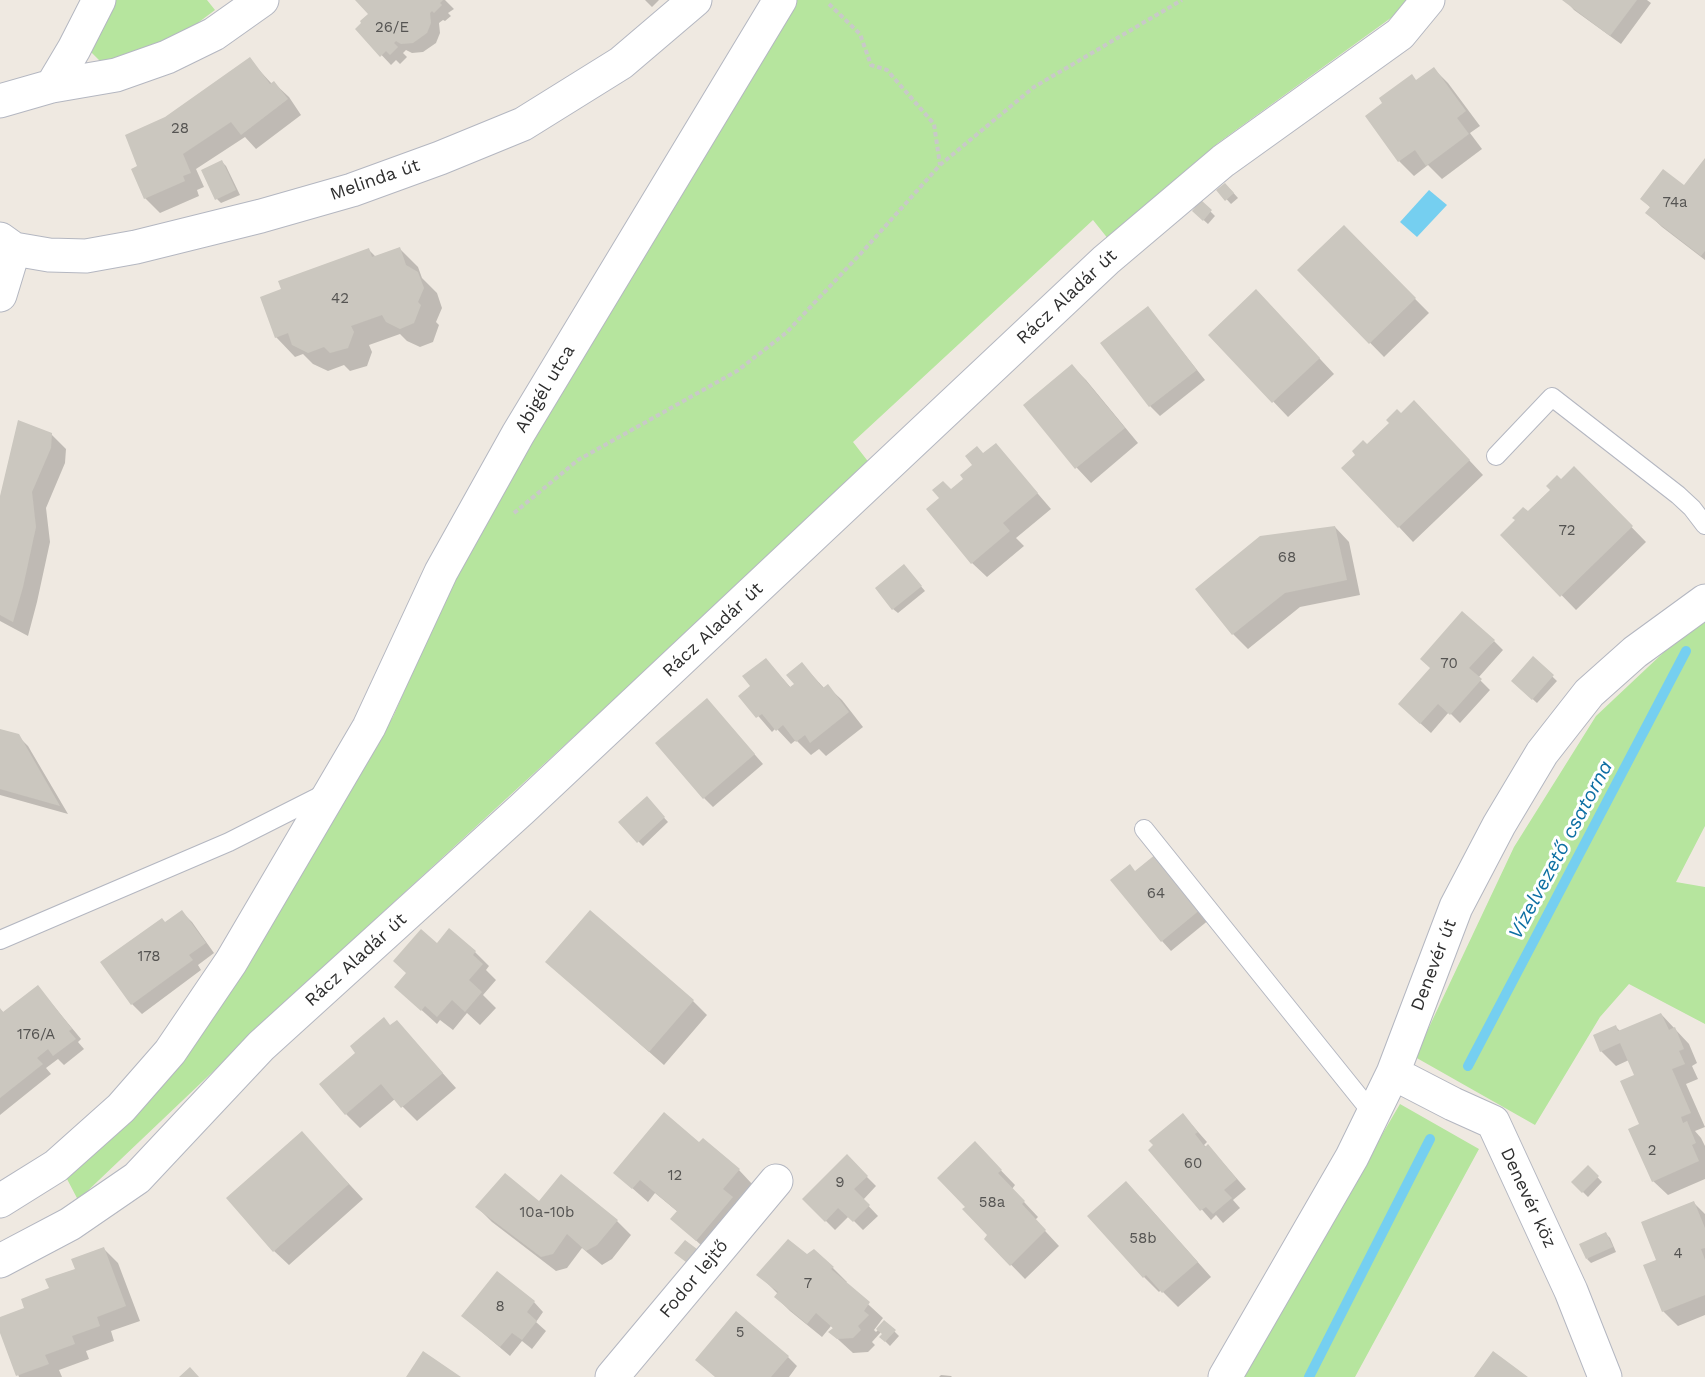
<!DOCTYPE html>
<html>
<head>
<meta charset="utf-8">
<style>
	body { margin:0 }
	canvas { display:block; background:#efe9e1 }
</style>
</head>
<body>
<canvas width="1705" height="1377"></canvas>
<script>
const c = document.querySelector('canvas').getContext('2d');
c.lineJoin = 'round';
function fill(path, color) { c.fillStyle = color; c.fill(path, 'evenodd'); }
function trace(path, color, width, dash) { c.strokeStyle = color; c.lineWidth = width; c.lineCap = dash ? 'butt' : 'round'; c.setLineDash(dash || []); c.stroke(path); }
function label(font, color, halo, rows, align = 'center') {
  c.font = font + ' "Work Sans",sans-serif'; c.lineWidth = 6; c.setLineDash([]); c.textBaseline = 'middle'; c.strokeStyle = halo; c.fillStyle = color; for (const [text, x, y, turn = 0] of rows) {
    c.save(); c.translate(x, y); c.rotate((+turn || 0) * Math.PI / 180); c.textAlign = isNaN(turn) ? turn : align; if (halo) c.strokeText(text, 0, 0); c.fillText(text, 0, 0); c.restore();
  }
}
const green = new Path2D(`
	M 110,0 L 207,0 L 215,10 L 183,34 L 102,63 L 91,52 Z
	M 780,0 L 1410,0 L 1406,7 L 1218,143 L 1109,240 L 1093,220 L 853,442 L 870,464 L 306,983 L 78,1200 L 67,1179 L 140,1109 L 330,803 L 393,717 L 460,563 Z
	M 1705,621 L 1705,826 L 1676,882 L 1705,887 L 1705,1024 L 1629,984 L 1600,1017 L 1535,1125 L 1415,1057 L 1514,847 L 1596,716 L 1664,652 Z
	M 1400,1104 L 1479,1149 L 1355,1377 L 1240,1377 Z`);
const water = new Path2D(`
	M 1429,190 L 1447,205 L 1417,237 L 1400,222 Z`);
const shadow = new Path2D(`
	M 357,0 L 445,0 L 454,9 L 448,13 L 451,16 L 445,21 L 443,20 L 439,23 L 440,33 L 436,43 L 423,52 L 412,53 L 406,50 L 403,53 L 407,57 L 400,64 L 396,60 L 391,65 L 357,29 L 370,14 Z
	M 645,0 L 659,0 L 652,7 Z
	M 1565,0 L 1647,0 L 1651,3 L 1621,44 L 1574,10 Z
	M 249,59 L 272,84 L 274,83 L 289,97 L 301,115 L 256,149 L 245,137 L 196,169 L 204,187 L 197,190 L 199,196 L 160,213 L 145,198 L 139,166 L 166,119 Z
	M 1434,69 L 1448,83 L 1480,126 L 1470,133 L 1482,149 L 1442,179 L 1428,165 L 1414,176 L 1399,161 L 1367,117 Z
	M 1705,161 L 1705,260 L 1662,227 L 1647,213 L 1651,208 L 1642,199 L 1685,187 Z
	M 222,162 L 226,166 L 240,195 L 221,203 L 217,199 Z
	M 1230,189 L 1238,198 L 1231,204 L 1219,191 Z
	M 1202,203 L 1215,216 L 1208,224 L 1198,215 Z
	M 1344,227 L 1429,313 L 1384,357 L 1299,270 Z
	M 399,248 L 418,267 L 422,278 L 437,293 L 442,308 L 436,322 L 439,325 L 433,342 L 420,347 L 407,341 L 400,334 L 369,345 L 372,352 L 367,366 L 350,371 L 344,365 L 328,371 L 313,364 L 303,354 L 295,357 L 276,337 L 369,250 L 376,257 Z
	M 1271,306 L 1334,374 L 1288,417 L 1210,335 Z
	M 1148,308 L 1205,380 L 1160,416 L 1150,406 Z
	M 1072,366 L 1086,380 L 1138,443 L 1091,483 L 1077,468 L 1025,405 Z
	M 1401,415 L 1429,417 L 1483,475 L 1413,542 L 1399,527 Z
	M 51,434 L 66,449 L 65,463 L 46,508 L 50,542 L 37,602 L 28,636 L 0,621 L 0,503 Z
	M 996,445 L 1051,509 L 1016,538 L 1024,546 L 987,577 L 972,563 L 951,491 L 966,479 L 984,455 Z
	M 1574,468 L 1646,542 L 1576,610 L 1503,535 Z
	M 1335,527 L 1349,542 L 1360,595 L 1300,607 L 1248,649 L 1233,634 L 1197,589 Z
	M 908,571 L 925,591 L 898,613 L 893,609 Z
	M 1494,641 L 1503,650 L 1478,678 L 1490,690 L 1460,723 L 1449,712 L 1431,733 L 1409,713 Z
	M 1533,658 L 1557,681 L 1537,703 L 1517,685 Z
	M 766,660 L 791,688 L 796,684 L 802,664 L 824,688 L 827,686 L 842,700 L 863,727 L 826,756 L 819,749 L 811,755 L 796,740 L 791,744 L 776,728 L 772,732 L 741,696 L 752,686 Z
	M 716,710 L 763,764 L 713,807 L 704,798 Z
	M 0,731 L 18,736 L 28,746 L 68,814 L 0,795 Z
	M 646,798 L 668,822 L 643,846 L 620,823 Z
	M 1165,865 L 1210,919 L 1171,951 L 1162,941 L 1136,872 Z
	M 182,912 L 192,922 L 214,953 L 198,965 L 201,970 L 142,1014 L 132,1004 L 165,924 Z
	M 437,945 L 475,952 L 489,966 L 486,970 L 496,980 L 483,995 L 496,1008 L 480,1025 L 467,1013 L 453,1030 L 440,1020 L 437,1024 L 396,987 Z
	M 547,962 L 693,1001 L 707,1015 L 664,1065 Z
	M 38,987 L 81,1039 L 78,1042 L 84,1049 L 64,1065 L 58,1059 L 46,1068 L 51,1074 L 0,1115 L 0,1009 L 4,1013 Z
	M 1661,1014 L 1689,1044 L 1697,1063 L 1692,1066 L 1698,1079 L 1686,1084 L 1705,1127 L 1695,1131 L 1701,1138 L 1705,1146 L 1705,1179 L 1668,1195 L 1653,1181 L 1641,1125 L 1636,1075 L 1629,1060 L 1616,1066 L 1601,1051 L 1616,1027 L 1621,1032 Z
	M 397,1022 L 456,1088 L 417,1121 L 395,1099 L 360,1128 L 346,1114 L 391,1027 Z
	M 1192,1125 L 1207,1142 L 1204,1145 L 1217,1156 L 1246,1189 L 1233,1200 L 1240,1208 L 1223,1223 L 1216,1215 L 1211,1220 L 1150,1150 Z
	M 302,1133 L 363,1199 L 289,1265 L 274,1251 Z
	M 700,1144 L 739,1170 L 753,1185 L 711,1254 L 672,1219 L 678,1212 L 655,1193 L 648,1202 L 615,1173 Z
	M 847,1157 L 876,1186 L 863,1200 L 878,1216 L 863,1230 L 849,1216 L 835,1230 L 804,1199 Z
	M 989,1158 L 1015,1185 L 1012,1189 L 1038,1217 L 1035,1220 L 1059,1246 L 1025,1279 L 986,1239 L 989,1235 L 967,1207 Z
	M 1588,1167 L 1602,1182 L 1588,1197 L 1573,1182 Z
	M 1141,1198 L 1211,1277 L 1178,1307 L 1161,1290 L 1159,1292 L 1144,1277 L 1090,1216 Z
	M 540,1203 L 617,1221 L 631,1235 L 612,1259 L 602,1265 L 582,1248 L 567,1268 L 556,1271 L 492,1222 L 477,1207 Z
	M 1694,1203 L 1705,1214 L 1705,1315 L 1678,1326 L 1663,1311 L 1658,1261 Z
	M 1606,1234 L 1610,1238 L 1616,1252 L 1591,1263 L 1587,1259 Z
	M 103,1248 L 118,1263 L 140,1321 L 111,1331 L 114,1341 L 86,1351 L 89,1359 L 59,1370 L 62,1377 L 19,1377 L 0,1329 L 0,1319 L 26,1309 Z
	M 807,1256 L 833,1268 L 847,1282 L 845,1283 L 883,1318 L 874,1330 L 876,1332 L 885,1322 L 899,1336 L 890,1346 L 881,1337 L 884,1334 L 881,1332 L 872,1342 L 875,1345 L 868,1352 L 853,1353 L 830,1332 L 834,1329 L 831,1326 L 822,1337 L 790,1311 L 776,1297 L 778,1294 L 759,1275 Z
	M 534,1302 L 543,1312 L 536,1322 L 546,1331 L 532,1349 L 522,1341 L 510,1356 L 463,1316 Z
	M 788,1357 L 797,1366 L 789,1377 L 715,1377 Z
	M 941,1375 L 951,1376 L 952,1377 L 939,1377 Z`);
const stream = new Path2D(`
	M 1468,1066 L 1686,651
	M 1309,1377 L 1430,1139`);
const building = new Path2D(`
	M 355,0 L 443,0 L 440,3 L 442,5 L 434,13 L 432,11 L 430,13 L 431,23 L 427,33 L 413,43 L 401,44 L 396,41 L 394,43 L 398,47 L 390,55 L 386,51 L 380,57 L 355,29 L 361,23 L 360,21 L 368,14 Z
	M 1562,0 L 1637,0 L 1610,36 Z
	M 250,57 L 270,84 L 274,81 L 288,99 L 241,135 L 231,122 L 183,154 L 191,173 L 183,176 L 185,181 L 144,199 L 131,169 L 137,166 L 125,135 L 165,117 Z
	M 1434,67 L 1466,111 L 1457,118 L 1469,134 L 1426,166 L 1415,150 L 1398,162 L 1365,116 L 1382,103 L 1379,98 L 1412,74 L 1416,80 Z
	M 1705,158 L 1705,251 L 1701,256 L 1645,213 L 1650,207 L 1640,199 L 1663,169 L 1684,185 Z
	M 222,160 L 236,190 L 215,200 L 201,170 Z
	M 1225,183 L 1234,193 L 1225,201 L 1216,190 Z
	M 1201,200 L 1212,210 L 1203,221 L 1192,211 Z
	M 1344,225 L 1416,298 L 1369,344 L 1297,270 Z
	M 400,247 L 406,265 L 418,272 L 424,288 L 418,302 L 421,305 L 414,323 L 400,329 L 386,322 L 382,315 L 351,326 L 354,332 L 348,348 L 330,353 L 324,347 L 308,353 L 292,345 L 288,333 L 275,338 L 260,297 L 281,289 L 278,281 L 369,248 L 372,257 Z
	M 1256,289 L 1320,358 L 1272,403 L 1208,335 Z
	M 1148,306 L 1197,370 L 1149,407 L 1100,343 Z
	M 1072,364 L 1125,428 L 1075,469 L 1023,405 Z
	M 1414,400 L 1470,460 L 1398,528 L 1341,468 L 1355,455 L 1352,451 L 1363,440 L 1367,444 L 1389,423 L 1386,420 L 1397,409 L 1401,413 Z
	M 18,420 L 52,433 L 51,448 L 32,492 L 36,527 L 23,587 L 13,622 L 0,615 L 0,496 Z
	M 996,443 L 1038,493 L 1003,523 L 1010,531 L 971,564 L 926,509 L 939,498 L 932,490 L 943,481 L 951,489 L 963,479 L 960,475 L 972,465 L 965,456 L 977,446 L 983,453 Z
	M 1574,466 L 1633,526 L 1560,597 L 1500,535 L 1515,520 L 1512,518 L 1523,507 L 1528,511 L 1550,490 L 1546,486 L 1557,475 L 1561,479 Z
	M 1335,526 L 1347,580 L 1285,593 L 1232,635 L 1195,589 L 1260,536 Z
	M 904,564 L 922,586 L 892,610 L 875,588 Z
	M 1462,611 L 1495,640 L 1469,668 L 1482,679 L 1450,715 L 1438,704 L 1420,724 L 1398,704 L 1430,668 L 1420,659 Z
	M 1533,656 L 1554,675 L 1532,700 L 1511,681 Z
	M 766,658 L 790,687 L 794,684 L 786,675 L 802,662 L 823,688 L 828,684 L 849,712 L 810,743 L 805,735 L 796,742 L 783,725 L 776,731 L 762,714 L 756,718 L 738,696 L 750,686 L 742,676 Z
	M 707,698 L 755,754 L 703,799 L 655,743 Z
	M 0,729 L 19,734 L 60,806 L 0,789 Z
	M 647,796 L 665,817 L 637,843 L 618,822 Z
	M 1156,854 L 1201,909 L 1161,942 L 1110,880 L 1130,864 L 1135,871 Z
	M 182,910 L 206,943 L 189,955 L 193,960 L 131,1005 L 100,962 L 162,918 L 165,922 Z
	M 590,910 L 694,1000 L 649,1052 L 545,962 Z
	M 449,928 L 476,951 L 473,955 L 483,964 L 469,980 L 482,992 L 465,1012 L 452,1000 L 437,1017 L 425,1006 L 421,1011 L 394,987 L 406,973 L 393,961 L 421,929 L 437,943 Z
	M 38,985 L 72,1029 L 69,1031 L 76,1039 L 53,1056 L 48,1049 L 37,1058 L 43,1064 L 0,1098 L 0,1008 L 3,1012 Z
	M 1661,1013 L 1669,1030 L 1675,1027 L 1684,1049 L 1679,1051 L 1685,1064 L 1672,1069 L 1691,1113 L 1681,1117 L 1683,1123 L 1687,1121 L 1696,1143 L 1692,1145 L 1699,1161 L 1652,1182 L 1628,1129 L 1639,1124 L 1620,1081 L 1634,1075 L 1620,1043 L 1600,1052 L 1593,1035 L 1616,1025 L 1618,1031 Z
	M 384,1017 L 390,1025 L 397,1020 L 443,1073 L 401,1108 L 381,1084 L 345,1115 L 319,1084 L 355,1053 L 350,1046 Z
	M 664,1112 L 699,1142 L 703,1138 L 740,1169 L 723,1189 L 733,1197 L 696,1241 L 670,1219 L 677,1211 L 640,1180 L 632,1189 L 613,1173 Z
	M 1183,1113 L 1198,1132 L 1195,1134 L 1205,1147 L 1208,1144 L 1237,1179 L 1224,1190 L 1232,1198 L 1213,1214 L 1206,1207 L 1200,1211 L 1148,1150 L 1153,1145 L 1149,1141 Z
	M 302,1131 L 349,1184 L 273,1252 L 226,1198 Z
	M 975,1141 L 1002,1170 L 998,1173 L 1025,1201 L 1022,1204 L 1046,1230 L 1010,1266 L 984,1239 L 987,1235 L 962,1209 L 965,1207 L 937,1178 Z
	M 847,1154 L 868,1176 L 854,1189 L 870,1205 L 853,1222 L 838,1208 L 825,1222 L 802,1199 Z
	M 1588,1165 L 1599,1176 L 1582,1193 L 1571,1182 Z
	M 505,1173 L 539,1201 L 561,1174 L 618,1220 L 597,1245 L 586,1251 L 567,1234 L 553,1254 L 541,1257 L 475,1207 Z
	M 1126,1181 L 1198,1262 L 1162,1293 L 1146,1275 L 1143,1278 L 1087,1216 Z
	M 1694,1201 L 1705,1228 L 1705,1248 L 1701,1249 L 1705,1260 L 1705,1295 L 1662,1312 L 1643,1265 L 1656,1260 L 1641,1222 Z
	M 1606,1232 L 1613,1247 L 1586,1259 L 1579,1244 Z
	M 788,1239 L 807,1254 L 814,1249 L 834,1267 L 831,1269 L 870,1302 L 864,1311 L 869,1315 L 858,1326 L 861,1330 L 853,1338 L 837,1339 L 828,1332 L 833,1328 L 816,1313 L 807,1324 L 774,1297 L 778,1292 L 756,1275 Z
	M 685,1240 L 697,1249 L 686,1262 L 674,1253 Z
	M 104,1247 L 126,1306 L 97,1317 L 100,1326 L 72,1336 L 75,1344 L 45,1355 L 49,1364 L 16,1376 L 0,1333 L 0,1317 L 24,1308 L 21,1299 L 49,1288 L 45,1279 L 75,1269 L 71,1259 Z
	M 497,1271 L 535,1301 L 527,1312 L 537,1321 L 522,1340 L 512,1333 L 500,1347 L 461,1316 Z
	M 736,1311 L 789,1356 L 771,1377 L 715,1377 L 695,1360 Z
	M 884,1320 L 896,1330 L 885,1342 L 879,1337 L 882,1334 L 876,1329 Z
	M 423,1351 L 461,1377 L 406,1377 Z
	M 1493,1351 L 1528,1377 L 1474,1377 Z
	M 190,1367 L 199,1377 L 179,1377 Z`);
const path = new Path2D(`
	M 829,4 L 860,34 L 871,65 L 887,70 L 934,124 L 940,165
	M 514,513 L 578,460 L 737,371 L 786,333 L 864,250 L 940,165 L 1034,87 L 1182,0`);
const lane = new Path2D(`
	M 1496,456 L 1552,397 L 1678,495 L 1692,508 L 1705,525
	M 1144,829 L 1373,1114
	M 0,940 L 229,842 L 326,793`);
const street = new Path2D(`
	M 52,86 L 74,49 L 99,0
	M 0,101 L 52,86 L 116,75 L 167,57 L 214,34 L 262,0
	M 0,239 L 14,249 L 49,255 L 86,256 L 136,247 L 261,216 L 352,190 L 440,158 L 523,124 L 621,63 L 695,0
	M 0,295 L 14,249
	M 1393,1073 L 1453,1104 L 1493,1122 L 1571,1291 L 1605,1377
	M 0,1201 L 56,1166 L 121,1108 L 170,1052 L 231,962 L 369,727 L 441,572 L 518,434 L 780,0
	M 0,1261 L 70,1224 L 137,1178 L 261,1046 L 522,809 L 1106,260 L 1223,161 L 1400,34 L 1428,0
	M 612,1377 L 776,1181
	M 1225,1377 L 1352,1157 L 1393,1073 L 1456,907 L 1499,825 L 1542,753 L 1589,693 L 1635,652 L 1705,601`);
const numberNames = [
	["26/E",392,28],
	["28",180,129],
	["74a",1675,203],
	["42",340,299],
	["72",1567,531],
	["68",1287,558],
	["70",1449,664],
	["64",1156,894],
	["178",149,957],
	["176/A",36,1035],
	["2",1652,1151],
	["60",1193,1164],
	["12",675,1176],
	["9",840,1183],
	["58a",992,1203],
	["10a-10b",547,1213],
	["58b",1143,1239],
	["4",1678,1254],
	["7",808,1284],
	["8",500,1307],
	["5",740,1333]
];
const streetNames = [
	["Melinda út",375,180,-19],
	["Rácz Aladár út",1067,297,-43],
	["Abigél utca",545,389,-59],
	["Rácz Aladár út",713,630,-43],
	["Rácz Aladár út",356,960,-42],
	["Denevér út",1434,965,-69],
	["Denevér köz",1528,1198,65],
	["Fodor lejtő",694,1279,-50]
];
const waterNames = [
	["Vízelvezető csatorna",1561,850,-62]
];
fill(green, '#b6e59e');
fill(water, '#75cff0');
fill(shadow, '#0003');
trace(stream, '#75cff0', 10);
fill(building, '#cbc7bf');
trace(lane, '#b4b7c1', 20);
trace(street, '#b4b7c1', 35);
trace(path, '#c9c9c9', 4, [4.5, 3]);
trace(lane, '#fff', 18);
trace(street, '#fff', 33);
label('15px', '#555452', null, numberNames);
label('18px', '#2e2e2e', '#fff', streetNames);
label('italic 20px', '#0d6fa3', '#fff', waterNames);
</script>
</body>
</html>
